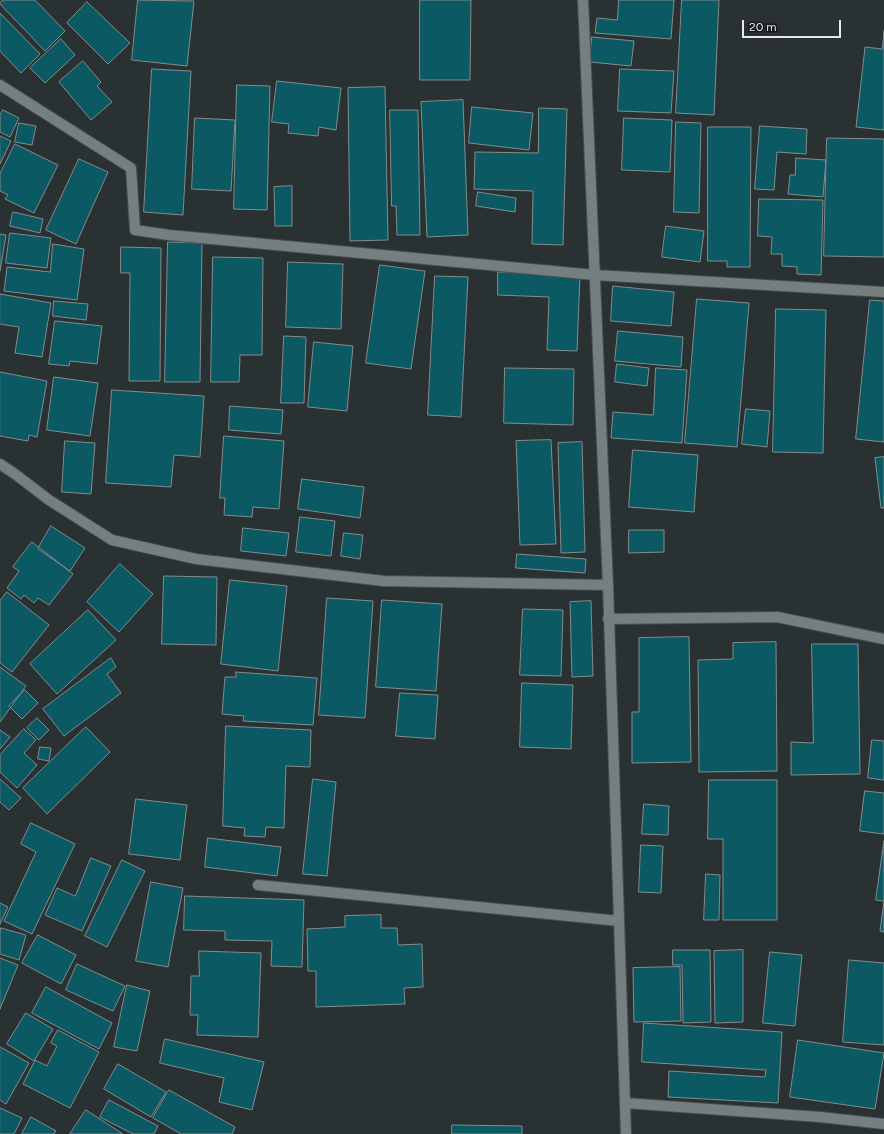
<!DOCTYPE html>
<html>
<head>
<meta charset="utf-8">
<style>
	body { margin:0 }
	#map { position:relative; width:884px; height:1134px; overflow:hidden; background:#2a3132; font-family:Figtree,sans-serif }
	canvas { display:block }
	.scale { position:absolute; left:742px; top:20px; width:99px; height:18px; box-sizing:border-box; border:2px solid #e6eaeb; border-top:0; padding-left:5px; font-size:12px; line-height:14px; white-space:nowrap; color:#e6eaeb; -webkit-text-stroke:3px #151819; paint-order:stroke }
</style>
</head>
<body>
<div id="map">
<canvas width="884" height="1134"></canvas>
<div class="scale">20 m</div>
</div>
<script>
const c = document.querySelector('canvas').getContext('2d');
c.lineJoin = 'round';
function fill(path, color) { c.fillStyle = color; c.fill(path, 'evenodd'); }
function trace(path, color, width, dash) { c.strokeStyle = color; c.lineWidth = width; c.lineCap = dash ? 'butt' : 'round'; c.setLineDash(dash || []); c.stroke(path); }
const building = new Path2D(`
	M 3,0 L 35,0 L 65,31 L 45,51 L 0,4 Z
	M 138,0 L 194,1 L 187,66 L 132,60 Z
	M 420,0 L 471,0 L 470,80 L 420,80 Z
	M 619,0 L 674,0 L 671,39 L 595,33 L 597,18 L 617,20 Z
	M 682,0 L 719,0 L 714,115 L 676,113 Z
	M 87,2 L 130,43 L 108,64 L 67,23 Z
	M 0,13 L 40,54 L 21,73 L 0,51 Z
	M 884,31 L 884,130 L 856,127 L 865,47 L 882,49 Z
	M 592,37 L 634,41 L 631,66 L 590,62 Z
	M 61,39 L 75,55 L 45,83 L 30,68 Z
	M 83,61 L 101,82 L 97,86 L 112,102 L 91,120 L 59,82 Z
	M 152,69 L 191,71 L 183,215 L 144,212 Z
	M 620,69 L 674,71 L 671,113 L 618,111 Z
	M 277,81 L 341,88 L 336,130 L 319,127 L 318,136 L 288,133 L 289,124 L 272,122 Z
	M 237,85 L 270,86 L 267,210 L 234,209 Z
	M 385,87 L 388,240 L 350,241 L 348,88 Z
	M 463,100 L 468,235 L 427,237 L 421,102 Z
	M 472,107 L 533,113 L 529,150 L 469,143 Z
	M 539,108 L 567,109 L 563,245 L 532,244 L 533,191 L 474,189 L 475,152 L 538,153 Z
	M 3,110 L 19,118 L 10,137 L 0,132 L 0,115 Z
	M 390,110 L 418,110 L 420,235 L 397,235 L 396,206 L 392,206 Z
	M 195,118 L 235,120 L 231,191 L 192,189 Z
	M 624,118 L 672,120 L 670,172 L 622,170 Z
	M 676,122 L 701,123 L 699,213 L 674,212 Z
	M 19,123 L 36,126 L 32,145 L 15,142 Z
	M 760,126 L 807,129 L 806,154 L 777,152 L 774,190 L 755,189 Z
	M 708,127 L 751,127 L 750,267 L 727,267 L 727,261 L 708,261 Z
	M 0,136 L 11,141 L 0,164 Z
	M 827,138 L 884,139 L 884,257 L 824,256 Z
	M 15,144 L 58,165 L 34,213 L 5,199 L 8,195 L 0,191 L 0,174 Z
	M 796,158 L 826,160 L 823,197 L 788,194 L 790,175 L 795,175 Z
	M 79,159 L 108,172 L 76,244 L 46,230 Z
	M 292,186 L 292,226 L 275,226 L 274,187 Z
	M 478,192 L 516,198 L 515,212 L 476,206 Z
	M 759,199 L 823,200 L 821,275 L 797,274 L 797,267 L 782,266 L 782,254 L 771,254 L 772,237 L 758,236 Z
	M 13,212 L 43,219 L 40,233 L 10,226 Z
	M 666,226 L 704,231 L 700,262 L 662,257 Z
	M 10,233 L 51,238 L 47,268 L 6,263 Z
	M 0,234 L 6,235 L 0,271 Z
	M 168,242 L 202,243 L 200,382 L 165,382 Z
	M 53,244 L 84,249 L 77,300 L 4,291 L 7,267 L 50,272 Z
	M 121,247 L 161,248 L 160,381 L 129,381 L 130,273 L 121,273 Z
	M 213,257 L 263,258 L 262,355 L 240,355 L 239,382 L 211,382 Z
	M 288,262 L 343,264 L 341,329 L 286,327 Z
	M 380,265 L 425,271 L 411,369 L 366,363 Z
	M 498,272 L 580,275 L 577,351 L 547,350 L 549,297 L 498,295 Z
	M 435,276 L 468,277 L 461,417 L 428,415 Z
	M 613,286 L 674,292 L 671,326 L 611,321 Z
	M 0,294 L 51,303 L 42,357 L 15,353 L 19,327 L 0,324 Z
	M 697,299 L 749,303 L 737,447 L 685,443 Z
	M 870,300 L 884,301 L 884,442 L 856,439 Z
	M 54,301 L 88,304 L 86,320 L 53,316 Z
	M 776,309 L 826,310 L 823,453 L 773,452 Z
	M 55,321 L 102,326 L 97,364 L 70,361 L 69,366 L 49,364 Z
	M 618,331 L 683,337 L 681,367 L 615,361 Z
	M 284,336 L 306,337 L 304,403 L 281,403 Z
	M 314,342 L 353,346 L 347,411 L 308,407 Z
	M 617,364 L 649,368 L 647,386 L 615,382 Z
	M 505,368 L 574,369 L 573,425 L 504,423 Z
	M 656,368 L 687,370 L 682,443 L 611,438 L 613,412 L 653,415 Z
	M 0,372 L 47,381 L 37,437 L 29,435 L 28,441 L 0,436 Z
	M 54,377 L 98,383 L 90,436 L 47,430 Z
	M 112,390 L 204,396 L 200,457 L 174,455 L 171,487 L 106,483 Z
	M 230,406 L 283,410 L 281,434 L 229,430 Z
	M 746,409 L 770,411 L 767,447 L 742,444 Z
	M 224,436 L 284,441 L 279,509 L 253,507 L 252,517 L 224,515 L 225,498 L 220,498 Z
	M 551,440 L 556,544 L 520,545 L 516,441 Z
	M 65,441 L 95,443 L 91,494 L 62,492 Z
	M 582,442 L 585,552 L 561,553 L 558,443 Z
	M 633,450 L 698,455 L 694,512 L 629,507 Z
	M 884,457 L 884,508 L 881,508 L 875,458 Z
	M 302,479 L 364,487 L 360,518 L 298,509 Z
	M 300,517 L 335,521 L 331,556 L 296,552 Z
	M 51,526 L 85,548 L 70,571 L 38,549 Z
	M 243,528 L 289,533 L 286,556 L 241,551 Z
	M 629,530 L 664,530 L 664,552 L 629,553 Z
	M 344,533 L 363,535 L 360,559 L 341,556 Z
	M 32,542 L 73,574 L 49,605 L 38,598 L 34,603 L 24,595 L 21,599 L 7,588 L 19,571 L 13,567 Z
	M 517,554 L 586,559 L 585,573 L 516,568 Z
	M 120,564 L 153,594 L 119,632 L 87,602 Z
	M 164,576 L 217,577 L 216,645 L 162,644 Z
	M 230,580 L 287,586 L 278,671 L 221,664 Z
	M 7,592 L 49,625 L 12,672 L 0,663 L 0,601 Z
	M 327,598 L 373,601 L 365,718 L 319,715 Z
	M 382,600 L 442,604 L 436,691 L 376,687 Z
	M 591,601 L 593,676 L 572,677 L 570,602 Z
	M 523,609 L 563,610 L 561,676 L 520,675 Z
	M 88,610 L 116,640 L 57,694 L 30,664 Z
	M 689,637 L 691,762 L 632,763 L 632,712 L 639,712 L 639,638 Z
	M 776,642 L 777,771 L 699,772 L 698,660 L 733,659 L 733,643 Z
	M 812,644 L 858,644 L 860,774 L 791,775 L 791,742 L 813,743 Z
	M 111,658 L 116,667 L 107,674 L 121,693 L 64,736 L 43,709 Z
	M 0,667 L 26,686 L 0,722 Z
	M 236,672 L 317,678 L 313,725 L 243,721 L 244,716 L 222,714 L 225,677 L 236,677 Z
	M 522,683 L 573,685 L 571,749 L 520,747 Z
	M 25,690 L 38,703 L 22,719 L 9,706 Z
	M 400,693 L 438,695 L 435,739 L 396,736 Z
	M 37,718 L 49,730 L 39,740 L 27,728 Z
	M 226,726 L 311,730 L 310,767 L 286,766 L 284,828 L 266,827 L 265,837 L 244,836 L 245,828 L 223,826 Z
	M 86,727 L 110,752 L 47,814 L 23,788 Z
	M 24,729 L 36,740 L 24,753 L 37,765 L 17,788 L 0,772 L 0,755 Z
	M 0,730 L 10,737 L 0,749 Z
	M 872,740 L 884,741 L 884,780 L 868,778 Z
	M 40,747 L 51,748 L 49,761 L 38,759 Z
	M 0,779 L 21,798 L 9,810 L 0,802 Z
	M 313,779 L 336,782 L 327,876 L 303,874 Z
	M 709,780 L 777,780 L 777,920 L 723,920 L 723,839 L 708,839 Z
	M 865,791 L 884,793 L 884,834 L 860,831 Z
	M 136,799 L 187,805 L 180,860 L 129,854 Z
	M 644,804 L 669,806 L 668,835 L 642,834 Z
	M 31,823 L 75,844 L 32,934 L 4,921 L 36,852 L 21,844 Z
	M 208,838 L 281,847 L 277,876 L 205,867 Z
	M 884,841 L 884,932 L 880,931 L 884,901 L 876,900 Z
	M 641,845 L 663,846 L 661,893 L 639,892 Z
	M 91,858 L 111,866 L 82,931 L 45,915 L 57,888 L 75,896 Z
	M 122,860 L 145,871 L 107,947 L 85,936 Z
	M 706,874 L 720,875 L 719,920 L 704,920 Z
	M 151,882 L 183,888 L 168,967 L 136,961 Z
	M 185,896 L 304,900 L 302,967 L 271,966 L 272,941 L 225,940 L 225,931 L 184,930 Z
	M 0,903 L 8,907 L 0,924 Z
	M 381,915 L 381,928 L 397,928 L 398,945 L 422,944 L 423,987 L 404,988 L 405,1004 L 316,1007 L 316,971 L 308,971 L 307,929 L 345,927 L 345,916 Z
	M 1,928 L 26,935 L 19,960 L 0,954 L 0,934 Z
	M 38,935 L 76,955 L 61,984 L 22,963 Z
	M 673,950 L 710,950 L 711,1022 L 683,1023 L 682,965 L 673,965 Z
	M 743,950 L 743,1022 L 715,1023 L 714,951 Z
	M 199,951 L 261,953 L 258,1037 L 197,1035 L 198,1015 L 190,1015 L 191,976 L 199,976 Z
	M 770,952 L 802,955 L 795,1026 L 763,1023 Z
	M 0,958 L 18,965 L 0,1009 Z
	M 849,960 L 884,963 L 884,1045 L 843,1042 Z
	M 77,964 L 125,986 L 113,1011 L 66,990 Z
	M 680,967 L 681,1021 L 634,1022 L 633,968 Z
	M 127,985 L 150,991 L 137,1051 L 114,1047 Z
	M 46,987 L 112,1023 L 99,1049 L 32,1013 Z
	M 26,1013 L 53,1029 L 34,1061 L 7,1044 Z
	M 644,1023 L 782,1032 L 778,1103 L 668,1097 L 669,1071 L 765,1077 L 766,1070 L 642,1062 Z
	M 58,1030 L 99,1052 L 70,1108 L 23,1084 L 35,1060 L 47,1066 L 57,1046 L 51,1043 Z
	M 165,1039 L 264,1062 L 252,1110 L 219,1102 L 224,1078 L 160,1063 Z
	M 798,1040 L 884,1053 L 875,1109 L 790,1097 Z
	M 0,1047 L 29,1063 L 6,1104 L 0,1100 Z
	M 118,1064 L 166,1092 L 151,1117 L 104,1089 Z
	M 169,1090 L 235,1127 L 232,1134 L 181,1134 L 153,1118 Z
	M 109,1100 L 158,1126 L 154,1134 L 133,1134 L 100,1117 Z
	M 0,1108 L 22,1118 L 14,1134 L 0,1134 Z
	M 86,1110 L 123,1134 L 70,1134 Z
	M 31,1117 L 56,1131 L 54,1134 L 22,1134 Z
	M 452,1125 L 522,1126 L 522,1134 L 452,1134 Z`);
const minor = new Path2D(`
	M 583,0 L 608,585 L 626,1134
	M 0,85 L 131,168 L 135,230 L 169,235 L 595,275 L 884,292
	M 0,464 L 15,474 L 49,500 L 112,540 L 196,559 L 384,581 L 608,585
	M 608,619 L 777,617 L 884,639
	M 258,885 L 619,921
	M 625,1103 L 820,1117 L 884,1124`);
fill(building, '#0b5a63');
trace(building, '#838c8d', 1);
trace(minor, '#494f50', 12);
trace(minor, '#767f80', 10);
</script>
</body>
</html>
